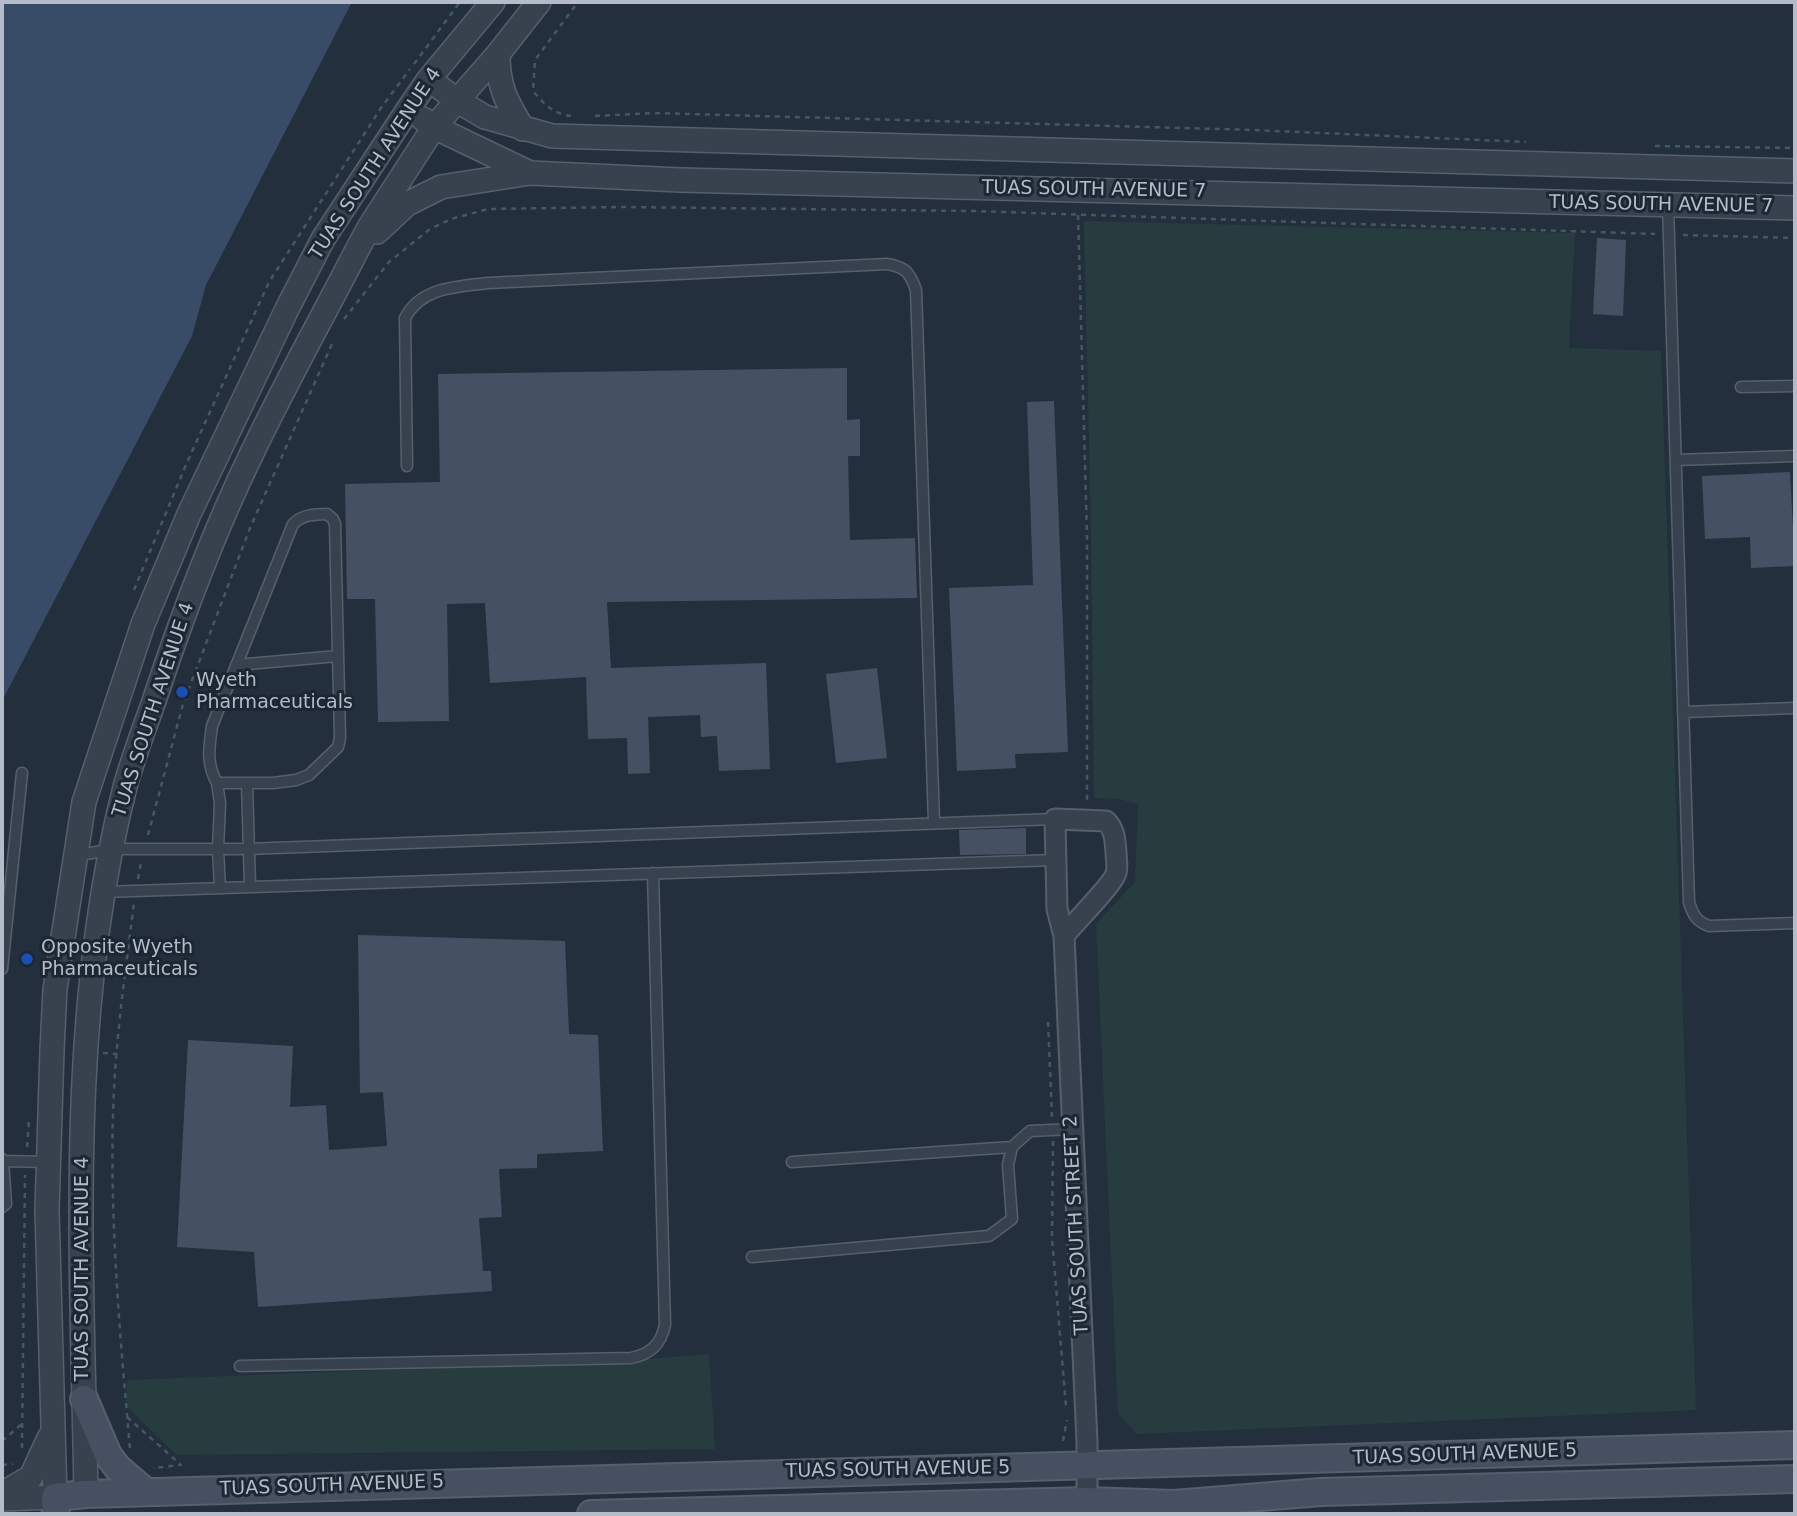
<!DOCTYPE html>
<html>
<head>
<meta charset="utf-8">
<style>
	body { margin:0 }
	#map { position:relative; width:1797px; height:1516px; overflow:hidden; background:#242f3e; font-family:"DejaVu Sans",sans-serif }
	canvas { display:block }
	.frame { position:absolute; inset:0; border:4px solid #b4bcc9; pointer-events:none }
</style>
</head>
<body>
<div id="map">
<canvas width="1797" height="1516"></canvas>
<div class="frame"></div>
</div>
<script>
const c = document.querySelector('canvas').getContext('2d');
c.lineJoin = 'round';
function fill(path, color) { c.fillStyle = color; c.fill(path, 'evenodd'); }
function trace(path, color, width, dash) { c.strokeStyle = color; c.lineWidth = width; c.lineCap = dash ? 'butt' : 'round'; c.setLineDash(dash || []); c.stroke(path); }
function label(font, color, halo, rows, align = 'center') {
  c.font = font + ' "DejaVu Sans",sans-serif'; c.lineWidth = 6; c.setLineDash([]); c.textBaseline = 'middle'; c.strokeStyle = halo; c.fillStyle = color; for (const [text, x, y, turn = 0] of rows) {
    c.save(); c.translate(x, y); c.rotate((+turn || 0) * Math.PI / 180); c.textAlign = isNaN(turn) ? turn : align; if (halo) c.strokeText(text, 0, 0); c.fillText(text, 0, 0); c.restore();
  }
}
const green = new Path2D(`
	M 1084,221 L 1575,233 L 1569,348 L 1661,351 L 1696,1410 L 1137,1434 L 1118,1414 L 1096,924 L 1135,882 L 1138,804 L 1119,799 L 1094,798 L 1091,536 Z
	M 709,1354 L 715,1449 L 177,1455 L 126,1406 L 127,1380 L 636,1360 Z`);
const water = new Path2D(`
	M 2,2 L 352,2 L 206,285 L 192,336 L 2,701 Z`);
const building = new Path2D(`
	M 1597,238 L 1626,240 L 1623,316 L 1593,314 Z
	M 847,368 L 847,420 L 860,419 L 860,456 L 848,456 L 850,540 L 915,538 L 917,598 L 607,602 L 611,668 L 766,663 L 770,769 L 719,771 L 717,736 L 701,737 L 700,715 L 648,717 L 650,773 L 628,774 L 627,738 L 588,739 L 586,677 L 490,683 L 485,603 L 447,604 L 449,721 L 378,722 L 375,599 L 347,599 L 345,484 L 440,482 L 438,374 Z
	M 1054,401 L 1068,752 L 1015,754 L 1016,768 L 957,771 L 949,588 L 1033,585 L 1027,402 Z
	M 1790,472 L 1795,566 L 1751,568 L 1750,537 L 1705,539 L 1702,476 Z
	M 877,668 L 887,758 L 836,763 L 826,674 Z
	M 1026,828 L 1026,854 L 960,855 L 959,830 Z
	M 358,935 L 565,941 L 569,1034 L 598,1035 L 603,1151 L 537,1154 L 537,1168 L 499,1169 L 502,1217 L 479,1218 L 483,1271 L 491,1271 L 492,1291 L 258,1307 L 254,1252 L 177,1247 L 188,1040 L 293,1046 L 290,1107 L 326,1105 L 329,1150 L 387,1146 L 383,1092 L 360,1093 Z`);
const path = new Path2D(`
	M 414,64 L 460,2
	M 571,116 C 553,114 544,104 533,91 L 535,60 L 578,2
	M 595,116 L 653,113 L 1253,130 L 1526,142
	M 1655,146 L 1795,148
	M 1078,215 L 1087,536 L 1087,803
	M 1683,235 L 1795,238
	M 344,319 L 389,262 L 430,229 L 451,219 L 488,209 L 622,207 L 973,211 L 1655,234
	M 134,590 L 185,467 L 269,282 L 381,108 L 410,69
	M 148,835 L 183,704 L 250,528 L 332,344
	M 138,879 L 141,862
	M 1048,1022 L 1052,1117
	M 103,1053 L 117,1054
	M 1053,1141 L 1052,1238 L 1066,1407
	M 27,1147 L 29,1119
	M 127,1417 L 181,1465 L 153,1468
	M 2,1441 L 23,1423
	M 1063,1441 L 1067,1420
	M 22,1448 L 25,1175
	M 130,1448 C 120,1337 110,1225 113,1114 C 115,1043 125,973 134,903
	M 2,1465 L 13,1464`);
const service = new Path2D(`
	M 1668,205 L 1689,902 C 1693,915 1696,921 1709,926 L 1795,923
	M 1741,387 L 1795,386
	M 1676,460 L 1795,456
	M 407,466 L 405,318 C 421,287 456,287 488,283 L 887,264 C 906,267 910,273 916,290 L 934,822
	M 327,514 L 333,519 L 335,524 L 340,738 L 338,747 L 309,775 L 296,780 L 273,783 L 217,783 C 206,763 209,748 212,726 L 293,524 C 303,514 314,515 327,514 Z
	M 236,665 L 338,656
	M 1683,712 L 1795,708
	M 217,783 L 220,803 L 218,849 L 220,888
	M 247,783 L 250,887
	M 76,856 L 112,849 L 247,849 L 1055,819
	M 104,892 L 1055,860
	M 2,969 L 22,773
	M 2,1159 L 3,1161 L 47,1162
	M 792,1162 L 1012,1147
	M 2,1207 L 6,1204 L 3,1161
	M 752,1257 L 989,1236 L 1012,1219 L 1008,1165 L 1012,1147 L 1030,1131 L 1073,1129
	M 240,1366 L 631,1358 C 651,1354 661,1344 665,1325 L 653,873`);
const minor = new Path2D(`
	M 1064,936 C 1074,923 1114,883 1116,873 C 1118,867 1116,858 1116,852 C 1115,840 1115,830 1106,821 L 1055,819 L 1057,909 L 1064,936 L 1087,1442 L 1087,1514`);
const tertiary = new Path2D(`
	M 498,54 C 498,87 506,101 523,129
	M 429,79 L 456,100 L 485,117 L 552,136 L 1795,171
	M 423,119 L 434,127 L 530,173 L 680,180 L 1795,208
	M 377,232 L 407,204 L 441,187 L 530,173
	M 2,1494 L 31,1477 L 49,1438
	M 86,1494 C 82,1259 66,1017 125,787 C 133,758 144,729 154,701 C 182,616 213,533 252,453 C 285,384 322,318 357,250 L 370,226 L 434,127 L 498,54 L 539,2
	M 2,1499 L 55,1497 L 47,1210 L 52,1050 L 55,989 L 84,802 L 143,624 L 189,514 L 287,309 L 323,239 L 409,108 L 429,79 L 493,2`);
const secondary = new Path2D(`
	M 84,1399 L 108,1455 L 117,1467 L 146,1492
	M 56,1514 L 55,1497 L 86,1494 C 655,1476 1225,1462 1795,1445
	M 591,1514 L 1087,1501 L 1174,1504 L 1321,1492 L 1795,1479`);
const markers = [
	[182,692,7,"#1a4fb4"],
	[27,959,7,"#1a4fb4"]
];
const streetNames = [
	["TUAS SOUTH AVENUE 4",376,164,-57],
	["TUAS SOUTH AVENUE 7",1094,190,1],
	["TUAS SOUTH AVENUE 7",1661,205,1],
	["TUAS SOUTH AVENUE 4",154,710,-72],
	["TUAS SOUTH STREET 2",1077,1225,-93],
	["TUAS SOUTH AVENUE 4",83,1269,-90],
	["TUAS SOUTH AVENUE 5",1465,1455,-2],
	["TUAS SOUTH AVENUE 5",898,1470,-1],
	["TUAS SOUTH AVENUE 5",332,1486,-2]
];
const poiNames = [
	["Wyeth",196,681],
	["Pharmaceuticals",196,703],
	["Opposite Wyeth",41,948],
	["Pharmaceuticals",41,970]
];
fill(green, '#263c3f');
fill(water, '#394c67');
fill(building, '#455162');
trace(service, '#565f6c', 13);
trace(minor, '#565f6c', 23);
trace(tertiary, '#565f6c', 26);
trace(secondary, '#565f6c', 30);
trace(path, '#44595c', 2.5, [5, 5]);
trace(service, '#38414e', 10);
trace(minor, '#38414e', 19);
trace(tertiary, '#38414e', 23);
trace(secondary, '#465061', 26);
for (const [x, y, r, color] of markers) { const dot = new Path2D(); dot.arc(x, y, r, 0, 2 * Math.PI); c.fillStyle = color; c.fill(dot); trace(dot, '#1d2633', 2.5); }
label('19px', '#b4bcc9', '#1d2633', streetNames);
label('19px', '#b4bcc9', '#1d2633', poiNames, 'left');
</script>
</body>
</html>
